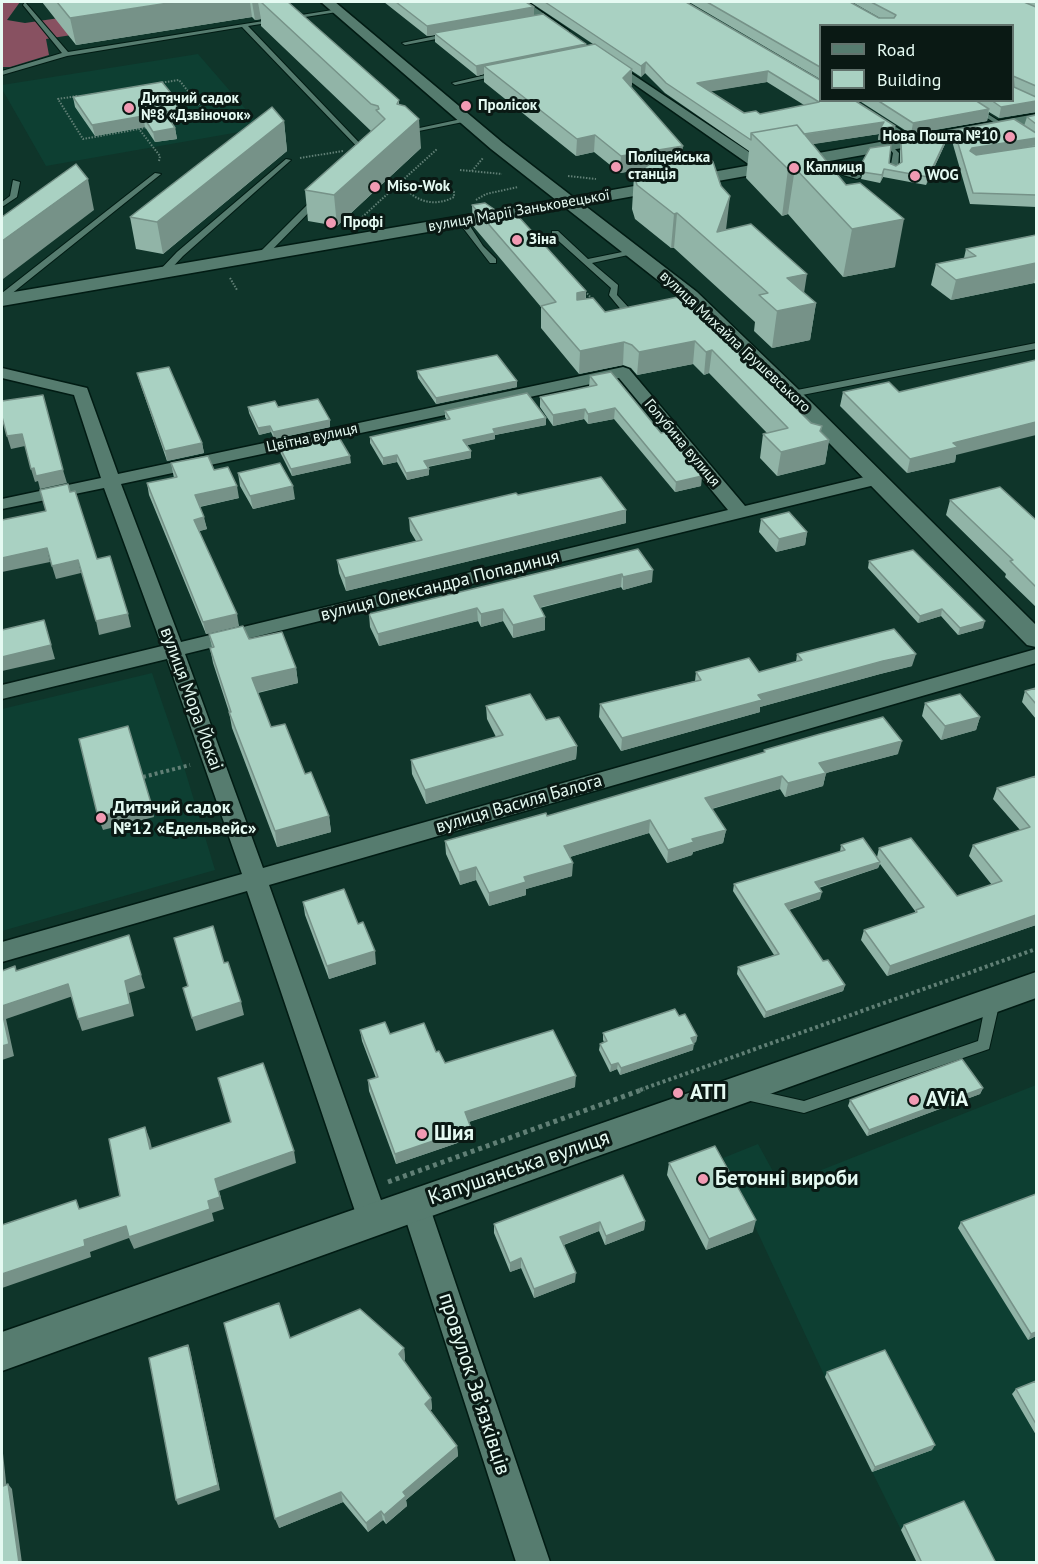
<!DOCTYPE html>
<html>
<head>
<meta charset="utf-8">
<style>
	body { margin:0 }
	#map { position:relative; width:1038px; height:1564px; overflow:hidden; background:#0f352a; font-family:"PT Sans",sans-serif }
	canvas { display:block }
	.frame { position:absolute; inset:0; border:3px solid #e5faf2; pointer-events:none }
	.legend { position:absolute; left:819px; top:24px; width:195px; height:78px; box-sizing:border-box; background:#0a1914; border:2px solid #62736d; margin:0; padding:8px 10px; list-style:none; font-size:18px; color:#e5faf2 }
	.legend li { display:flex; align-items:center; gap:12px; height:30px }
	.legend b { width:30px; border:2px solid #62736d }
</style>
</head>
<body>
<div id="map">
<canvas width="1038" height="1564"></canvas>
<div class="frame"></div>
<ul class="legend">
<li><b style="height:8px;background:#567c6f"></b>Road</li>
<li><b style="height:16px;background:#a9d1c2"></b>Building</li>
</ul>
</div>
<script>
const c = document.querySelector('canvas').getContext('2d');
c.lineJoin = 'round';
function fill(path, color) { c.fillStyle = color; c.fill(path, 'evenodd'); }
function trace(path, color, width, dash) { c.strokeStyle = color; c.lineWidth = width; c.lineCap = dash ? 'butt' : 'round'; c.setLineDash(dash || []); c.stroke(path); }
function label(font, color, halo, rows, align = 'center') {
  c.font = font + ' "PT Sans",sans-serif'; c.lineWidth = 6; c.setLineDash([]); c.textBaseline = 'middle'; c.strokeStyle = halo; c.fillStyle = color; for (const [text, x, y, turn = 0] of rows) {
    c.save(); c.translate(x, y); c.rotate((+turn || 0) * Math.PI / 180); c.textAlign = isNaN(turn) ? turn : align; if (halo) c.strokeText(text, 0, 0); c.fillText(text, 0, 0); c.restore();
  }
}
const built = new Path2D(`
	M 198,54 L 262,128 L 46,166 L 2,89 L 2,85 Z
	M 152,673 L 184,767 L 215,870 L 2,931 L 2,709 Z
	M 1036,1085 L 1036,1562 L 917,1562 L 825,1377 L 723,1158 L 758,1144 L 781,1186 Z`);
const forest = new Path2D(`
	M 2,2 L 20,2 L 7,20 L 25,23 L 169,2 L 237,9 L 46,39 L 49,55 L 10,67 L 2,67 Z`);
const pathFar2 = new Path2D(`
	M 159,83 L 179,80 L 209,117 L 168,124
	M 77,96 L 58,99 L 83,139 L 139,129
	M 149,127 L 139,129 L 160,156 L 159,161
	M 300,158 L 343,151
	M 460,170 L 502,174
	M 472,171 L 483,158
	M 568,176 L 596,179
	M 424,187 L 439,187 L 454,192 L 454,197 C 439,205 423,204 410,193 L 415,188 Z
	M 476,200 L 486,194 L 518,187
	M 360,219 L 437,149
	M 230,278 L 237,290
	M 583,289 L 594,301`);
const pathFar1 = new Path2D(`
	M 143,777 L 190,765
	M 640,1090 L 1036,949`);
const path = new Path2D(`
	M 388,1182 L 644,1089`);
const service = new Path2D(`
	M 25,2 L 68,52 L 339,9 L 337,12 L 248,26 L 370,154 L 365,155 L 242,27 L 67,56 L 2,75 L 2,71 L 62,53 L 23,5 Z
	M 450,33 L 452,36 L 405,45 L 402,43 Z
	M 498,72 L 501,74 L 500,75 L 455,85 L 452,83 Z
	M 958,100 L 966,100 L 1005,125 L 1000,126 Z
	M 466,118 L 469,120 L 468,121 L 404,134 L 401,132 Z
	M 889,143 L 899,153 L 898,170 L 894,172 L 890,170 L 893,153 L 886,145 Z
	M 286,159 L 291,160 L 183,256 L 165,275 L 159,275 L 159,271 L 177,252 Z
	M 819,160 L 847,173 L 860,175 L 861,177 L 857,179 L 843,175 L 817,163 L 816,162 Z
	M 155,173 L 161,174 L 5,299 L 2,299 L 2,293 Z
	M 13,180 L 20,182 L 17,197 L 2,207 L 2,202 L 10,196 Z
	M 314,198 L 321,200 L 264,258 L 258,258 L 258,254 Z
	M 460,220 L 466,220 L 483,246 L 496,259 L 496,263 L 490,263 L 460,224 Z
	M 552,231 L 558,231 L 588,259 L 637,249 L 637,253 L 592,263 L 618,285 L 617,295 L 629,308 L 629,312 L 623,312 L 609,295 L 611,288 L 552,235 Z
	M 1036,343 L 1036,349 L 792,397 L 788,394 L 792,391 Z
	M 993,995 L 998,997 L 1000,1001 L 989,1049 L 804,1113 L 746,1100 L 741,1098 L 739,1094 L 741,1090 L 746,1088 L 804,1101 L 978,1041 L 986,1001 L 988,997 Z`);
const minor = new Path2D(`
	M 516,2 L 527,2 L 569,31 L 567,33 L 559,33 Z
	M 608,58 L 767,164 L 769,167 L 767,170 L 757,170 L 604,63 L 602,61 Z
	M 838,100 L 853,100 L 918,141 L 912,145 L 907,144 Z
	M 623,367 L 629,369 L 745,506 L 877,474 L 883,475 L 886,479 L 883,483 L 185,654 L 263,868 L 1036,649 L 1036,663 L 269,885 L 388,1220 L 383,1230 L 373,1234 L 363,1230 L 358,1220 L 247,891 L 2,962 L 2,942 L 242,874 L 167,659 L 2,699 L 2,685 L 162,646 L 104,488 L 2,509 L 2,499 L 101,478 L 74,395 L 2,378 L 2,368 L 87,388 L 118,474 ZM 619,378 L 728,510 L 181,642 L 121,484 Z
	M 415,1192 L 425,1196 L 429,1205 L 550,1562 L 516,1562 L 401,1205 L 405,1196 Z`);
const tertiary = new Path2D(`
	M 321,2 L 335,2 L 503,143 L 573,197 L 1036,114 L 1036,124 L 584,205 L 697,292 L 799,390 L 1036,625 L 1036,647 L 1027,645 L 785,398 L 683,300 L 566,208 L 2,306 L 2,294 L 556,200 L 491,149 Z
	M 1036,972 L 1036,998 L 2,1371 L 2,1332 Z`);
const wall = new Path2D(`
	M 42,2 L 288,2 L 399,100 L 399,105 L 421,148 L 337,226 L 308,221 L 305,190 L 371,131 L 261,26 L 261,19 L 255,20 L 252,17 L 76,45 Z
	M 384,2 L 526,2 L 534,7 L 534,16 L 586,46 L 593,44 L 530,2 L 686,2 L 895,126 L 893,137 L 878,140 L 879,134 L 812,144 L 895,267 L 843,277 L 788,214 L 782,216 L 746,178 L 749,151 L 665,93 L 645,73 L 641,77 L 632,71 L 632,85 L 631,86 L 682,157 L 726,230 L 816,303 L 810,340 L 772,348 L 754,331 L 755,322 L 674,248 L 671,248 L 635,219 L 632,209 L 634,175 L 643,169 L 620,173 L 594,152 L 576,156 L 484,82 L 484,74 L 477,76 L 435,42 L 435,35 L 427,36 ZM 767,82 L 804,105 L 760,114 L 744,113 L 710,91 Z
	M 689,2 L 850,2 L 879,18 L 880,18 L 852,2 L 1036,2 L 1036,113 L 1036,112 L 999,118 L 989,112 L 987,121 L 911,134 L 858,100 L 1012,100 L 820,26 L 820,79 Z
	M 73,97 L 184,109 L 186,120 L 171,122 L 175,128 L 177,139 L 155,142 L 145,127 L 95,136 L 75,107 Z
	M 1036,115 L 1036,207 L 970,204 L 952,141 L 954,130 L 1024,126 L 1027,117 Z
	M 284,121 L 287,151 L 163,254 L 136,249 L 130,217 Z
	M 946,142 L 926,185 L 883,177 L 880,183 L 861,179 L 862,175 L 859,174 L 860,166 L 889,163 L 896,166 L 900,164 L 900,151 L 901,143 Z
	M 472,205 L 586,291 L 586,299 L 605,312 L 683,296 L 829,440 L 825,464 L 777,476 L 760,458 L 763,434 L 767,433 L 709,373 L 704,375 L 693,364 L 637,375 L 631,368 L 623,365 L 579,374 L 541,328 L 541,307 L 473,226 Z
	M 1036,235 L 1036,284 L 1034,283 L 951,300 L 931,285 L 936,264 L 964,258 L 966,249 Z
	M 417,371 L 517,387 L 436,404 L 418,378 Z
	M 137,373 L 202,443 L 204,453 L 167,461 L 140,383 Z
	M 590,376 L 661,433 L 702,470 L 701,486 L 675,492 L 614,419 L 588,424 L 584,419 L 553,426 L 540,407 L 540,397 L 589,387 Z
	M 843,392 L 956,455 L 955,462 L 907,473 L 840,406 Z
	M 248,407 L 278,407 L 330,420 L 330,427 L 274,439 L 271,432 L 259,435 L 249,413 Z
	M 445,411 L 546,418 L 546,425 L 495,435 L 495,439 L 467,445 L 471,451 L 471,458 L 428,467 L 429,475 L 407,480 L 397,462 L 383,465 L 370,443 L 370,437 L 447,420 L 445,417 Z
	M 279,446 L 351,463 L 292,476 L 280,452 Z
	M 171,463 L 214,470 L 239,498 L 200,507 L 207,529 L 199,531 L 239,626 L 206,634 L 149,495 L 147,483 L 174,478 Z
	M 238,473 L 295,499 L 253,509 L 240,486 Z
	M 518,495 L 626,523 L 346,591 L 339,573 L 337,560 L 416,541 L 410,531 L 409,518 Z
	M 950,500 L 1036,520 L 1036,607 L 1005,577 L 1006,574 L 946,515 Z
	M 761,519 L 807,532 L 805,545 L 776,552 L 759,532 Z
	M 638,549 L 652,582 L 623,590 L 621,587 L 540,608 L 545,617 L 545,630 L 513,638 L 503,621 L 481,627 L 478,621 L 379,646 L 370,627 L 369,614 Z
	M 869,561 L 983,628 L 958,635 L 941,616 L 918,623 L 868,568 Z
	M 209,634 L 249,639 L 296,668 L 298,683 L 258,693 L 271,727 L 305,774 L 329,816 L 331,832 L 277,847 L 232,728 L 229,712 L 213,663 L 210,648 L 212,647 Z
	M 797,654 L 912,666 L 880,674 L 760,707 L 760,712 L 621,751 L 599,717 L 600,704 L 695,681 L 696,672 L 759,672 L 796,662 Z
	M 1036,688 L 1036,719 L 1022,702 L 1025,691 Z
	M 925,703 L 980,717 L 976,730 L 941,740 L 922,716 Z
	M 486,706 L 546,720 L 577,746 L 576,759 L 426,804 L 412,774 L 411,760 L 496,737 L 487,719 Z
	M 764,750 L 898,754 L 826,773 L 823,786 L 785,797 L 780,789 L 712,809 L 726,830 L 723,843 L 693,852 L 692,855 L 667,863 L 649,833 L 570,857 L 572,876 L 526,889 L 526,895 L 489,906 L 476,880 L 460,885 L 446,854 L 445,841 L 547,816 L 764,753 Z
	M 1036,776 L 1036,925 L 887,976 L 861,940 L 864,930 L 915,913 L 915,911 L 880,864 L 878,868 L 819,888 L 820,899 L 789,910 L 823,961 L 845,985 L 843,991 L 764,1018 L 737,974 L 738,967 L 774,955 L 733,891 L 734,884 L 840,852 L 841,845 L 877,857 L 879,848 L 957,896 L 992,885 L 969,856 L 973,845 L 1020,830 L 993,799 L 997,788 Z
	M 303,902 L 358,924 L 376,964 L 329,979 L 305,915 Z
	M 679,1016 L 697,1036 L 696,1042 L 693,1043 L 693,1050 L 620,1075 L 617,1069 L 610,1072 L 599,1050 L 600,1044 L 604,1042 L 603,1040 L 603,1033 Z
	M 360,1030 L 390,1034 L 436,1052 L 445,1063 L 575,1087 L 469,1122 L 471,1128 L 472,1138 L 396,1164 L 369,1091 L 368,1080 L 376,1078 L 362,1041 Z
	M 983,1088 L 980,1094 L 867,1136 L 848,1106 L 850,1100 Z
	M 669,1163 L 753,1232 L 706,1250 L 667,1175 Z
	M 645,1221 L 644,1230 L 605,1245 L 599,1231 L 564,1245 L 575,1282 L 534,1298 L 521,1268 L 510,1272 L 494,1233 L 494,1224 Z
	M 961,1222 L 1036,1336 L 1028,1340 L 958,1228 Z
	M 290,1338 L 404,1348 L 405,1359 L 404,1361 L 431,1398 L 432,1409 L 430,1410 L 457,1446 L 458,1456 L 406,1500 L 407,1506 L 386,1524 L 383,1520 L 368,1532 L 343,1502 L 279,1528 Z
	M 827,1372 L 932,1450 L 872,1472 L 825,1377 Z
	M 1036,1381 L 1036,1435 L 1012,1394 L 1016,1389 Z
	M 904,1525 L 996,1563 L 917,1563 L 901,1530 Z`);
const shadedWall = new Path2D(`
	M 175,2 L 250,2 L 252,17 L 76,45 L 70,18 Z
	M 252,2 L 258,2 L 261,19 L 255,20 Z
	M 534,7 L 534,17 L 434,33 L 435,35 L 427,36 L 427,26 Z
	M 586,44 L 586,53 L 484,66 L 484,74 L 477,76 L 476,66 Z
	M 646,62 L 645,73 L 641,77 L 641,66 Z
	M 632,69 L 632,85 L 622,94 L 623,78 Z
	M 768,71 L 767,82 L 696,94 L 697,83 Z
	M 1036,101 L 1036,112 L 999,118 L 1001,107 Z
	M 184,109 L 186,120 L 167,123 L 165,112 Z
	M 989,109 L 987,121 L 911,134 L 913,123 Z
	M 143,116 L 145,127 L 95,136 L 92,125 Z
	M 419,119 L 421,148 L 337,226 L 334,195 Z
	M 284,121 L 287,151 L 163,254 L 157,222 Z
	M 884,122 L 895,126 L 893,137 L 878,140 L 879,134 L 782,149 L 776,139 Z
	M 175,128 L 177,139 L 155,142 L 153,132 Z
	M 595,135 L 594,152 L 576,156 L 577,139 Z
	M 948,135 L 946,142 L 926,185 L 928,177 Z
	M 1036,138 L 1036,145 L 970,160 L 970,151 L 972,148 Z
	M 683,146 L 681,163 L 620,173 L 621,156 Z
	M 795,168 L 788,214 L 782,216 L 788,169 Z
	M 884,169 L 883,177 L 880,183 L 882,175 Z
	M 88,179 L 94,210 L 3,279 L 2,275 L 2,241 Z
	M 730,196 L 726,230 L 717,232 Z
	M 677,213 L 674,248 L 671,248 L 674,214 Z
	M 904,219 L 895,267 L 843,277 L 852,229 Z
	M 1036,263 L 1036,275 L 1034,283 L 951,300 L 956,280 Z
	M 807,274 L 802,306 L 816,303 L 810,340 L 772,348 L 777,311 L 787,278 Z
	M 586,291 L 585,313 L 576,316 L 577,293 Z
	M 695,341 L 693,364 L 637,375 L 639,352 Z
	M 624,342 L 623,365 L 579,374 L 580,351 Z
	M 712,350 L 709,373 L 704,375 L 706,352 Z
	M 517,381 L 517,387 L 436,404 L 436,398 Z
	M 615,408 L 614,419 L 588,424 L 588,414 Z
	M 585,409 L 584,419 L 553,426 L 553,415 Z
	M 546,418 L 546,425 L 495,435 L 495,439 L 464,446 L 463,440 L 493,429 Z
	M 330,420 L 330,427 L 274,439 L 273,432 Z
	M 1036,422 L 1036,435 L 956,455 L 955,462 L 907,473 L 910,459 L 953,443 Z
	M 270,426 L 271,432 L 259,435 L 258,428 Z
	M 822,426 L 819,443 L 829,440 L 825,464 L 777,476 L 781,452 L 820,431 Z
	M 22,434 L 25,446 L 11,449 L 7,436 Z
	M 202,443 L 204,453 L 167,461 L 165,451 Z
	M 471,451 L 471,458 L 425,467 L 424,461 Z
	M 397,455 L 397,462 L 383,465 L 383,458 Z
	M 350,456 L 351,463 L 292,476 L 291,469 Z
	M 34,468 L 63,470 L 67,483 L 40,489 L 38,481 L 35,482 L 31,469 Z
	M 429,469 L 429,475 L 407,480 L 406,473 Z
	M 702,470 L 701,486 L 675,492 L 676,482 Z
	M 237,486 L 239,498 L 198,507 L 195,495 Z
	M 293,486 L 295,499 L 253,509 L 250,496 Z
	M 626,510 L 626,523 L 346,591 L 345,578 Z
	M 204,517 L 207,529 L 197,532 L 194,520 Z
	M 807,532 L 805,545 L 776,552 L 779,539 Z
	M 47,548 L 50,562 L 2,572 L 2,558 Z
	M 78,560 L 81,573 L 56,579 L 52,566 Z
	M 653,570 L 652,582 L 623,590 L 623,577 Z
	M 622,574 L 621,587 L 533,609 L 534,596 Z
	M 477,608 L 478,621 L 379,646 L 378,634 Z
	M 503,609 L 503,621 L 481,627 L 481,614 Z
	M 942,609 L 941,616 L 918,623 L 920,616 Z
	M 128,614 L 131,627 L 99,635 L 96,621 Z
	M 237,614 L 239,626 L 206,634 L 203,622 Z
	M 545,617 L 545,630 L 513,638 L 513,625 Z
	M 44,620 L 55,659 L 2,671 L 2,657 Z
	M 985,621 L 983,628 L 958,635 L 960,628 Z
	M 916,654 L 912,666 L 880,674 L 760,707 L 760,712 L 621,751 L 622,738 L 758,695 L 883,661 Z
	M 296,668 L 298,683 L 255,693 L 252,678 Z
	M 980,717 L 976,730 L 941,740 L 945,726 Z
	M 902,741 L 898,754 L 826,773 L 823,786 L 785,797 L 788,783 L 819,763 Z
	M 577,746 L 576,759 L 426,804 L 425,790 Z
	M 782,776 L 780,789 L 703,811 L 705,798 Z
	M 151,803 L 154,817 L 103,830 L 98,817 Z
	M 329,816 L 331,832 L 277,847 L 275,831 Z
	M 650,820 L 649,833 L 563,859 L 564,846 Z
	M 726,830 L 723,843 L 693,852 L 692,855 L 667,863 L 668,850 L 692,839 Z
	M 880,862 L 878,868 L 813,889 L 815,882 Z
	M 573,863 L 572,876 L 526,889 L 526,895 L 489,906 L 489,893 L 524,877 Z
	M 476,867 L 476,880 L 460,885 L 459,872 Z
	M 822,892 L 820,899 L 784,911 L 785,904 Z
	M 1036,915 L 1036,925 L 887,976 L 890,966 Z
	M 375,951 L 376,964 L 329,979 L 327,966 Z
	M 141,975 L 145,988 L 129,993 L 134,1016 L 82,1031 L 78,1019 L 125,981 Z
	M 68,984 L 73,996 L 6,1019 L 14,1056 L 2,1060 L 2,1006 Z
	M 845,985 L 843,991 L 764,1018 L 766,1012 Z
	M 241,1002 L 244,1015 L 196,1031 L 192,1018 Z
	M 697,1036 L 696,1042 L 690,1045 L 691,1038 Z
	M 694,1044 L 693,1050 L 620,1075 L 621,1068 Z
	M 618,1063 L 617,1069 L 610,1072 L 611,1065 Z
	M 576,1076 L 575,1087 L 465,1123 L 465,1112 Z
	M 983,1088 L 980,1094 L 867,1136 L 869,1130 Z
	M 145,1127 L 150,1140 L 155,1162 L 150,1149 Z
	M 471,1128 L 472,1138 L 396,1164 L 395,1154 Z
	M 294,1151 L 296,1163 L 219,1191 L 224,1209 L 212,1213 L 214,1221 L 134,1249 L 129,1238 L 90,1252 L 91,1257 L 2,1288 L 2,1274 L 84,1240 L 126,1226 L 208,1201 L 215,1179 Z
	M 756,1220 L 753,1232 L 706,1250 L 709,1239 Z
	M 645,1221 L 644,1230 L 605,1245 L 606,1236 Z
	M 600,1222 L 599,1231 L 560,1246 L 560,1237 Z
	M 521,1258 L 521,1268 L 510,1272 L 510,1263 Z
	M 576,1273 L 575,1282 L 534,1298 L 534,1289 Z
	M 1036,1332 L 1036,1336 L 1028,1340 L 1031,1334 Z
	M 188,1345 L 190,1350 L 220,1490 L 178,1505 L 176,1500 Z
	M 404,1348 L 405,1359 L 401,1365 L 399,1354 Z
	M 431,1398 L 432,1409 L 427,1414 L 425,1404 Z
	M 2,1444 L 7,1491 L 3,1486 L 2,1472 Z
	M 935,1445 L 932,1450 L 872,1472 L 875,1467 Z
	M 457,1446 L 458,1456 L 406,1500 L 407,1506 L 386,1524 L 384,1515 L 403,1492 Z
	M 8,1484 L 12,1489 L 22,1563 L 19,1563 Z
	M 341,1492 L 343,1502 L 279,1528 L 275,1519 Z
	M 381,1511 L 383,1520 L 368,1532 L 366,1523 Z`);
const building = new Path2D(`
	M 57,2 L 175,2 L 70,18 Z
	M 261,2 L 288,2 L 399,100 L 397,104 L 405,106 L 419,119 L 334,195 L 305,190 L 385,119 L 376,110 L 379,109 L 378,106 L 371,104 Z
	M 396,2 L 526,2 L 534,7 L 427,26 Z
	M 545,2 L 686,2 L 820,80 L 820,100 L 854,100 L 895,126 L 880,129 L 884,122 L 804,134 L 797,125 L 751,133 L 751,140 L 666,83 L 646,62 L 641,66 ZM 768,71 L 819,102 L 760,114 L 756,111 L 744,113 L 697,83 Z
	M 707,2 L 850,2 L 879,18 L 894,18 L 896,15 L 871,2 L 1024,2 L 1036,7 L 1036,86 L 1013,76 L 1014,87 L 1036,97 L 1036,101 L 1001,107 L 991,100 L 1012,100 L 1012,26 L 820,26 L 820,67 Z
	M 543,14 L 586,44 L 476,66 L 434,33 Z
	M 595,44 L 632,69 L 623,78 L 683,146 L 621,156 L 595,135 L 577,139 L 484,66 Z
	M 162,82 L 184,109 L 165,112 L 175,128 L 153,132 L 143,116 L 92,125 L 73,97 Z
	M 877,100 L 975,100 L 989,109 L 913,123 Z
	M 272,107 L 284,121 L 157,222 L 130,217 Z
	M 1036,115 L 1036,124 L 1027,117 Z
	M 1014,119 L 1036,133 L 1036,138 L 972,148 L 970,151 L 976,155 L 1036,146 L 1036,195 L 973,193 L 954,130 Z
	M 797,125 L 846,185 L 860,183 L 904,219 L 852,229 L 795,168 L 788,169 L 751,133 Z
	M 948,135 L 928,177 L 884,169 L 882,175 L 862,172 L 864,168 L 860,166 L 870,148 L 891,145 L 889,163 L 896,166 L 902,162 L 901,143 Z
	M 705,153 L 713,162 L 721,186 L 730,196 L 717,232 L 751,224 L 807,274 L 787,278 L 816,303 L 777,311 L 759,295 L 768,293 L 677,213 L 674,214 L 637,185 L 634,175 L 653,162 Z
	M 76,164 L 88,179 L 2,241 L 2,217 Z
	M 485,203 L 507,218 L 518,216 L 586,291 L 577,293 L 577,300 L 593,298 L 605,312 L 683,296 L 811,423 L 822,426 L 820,431 L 829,440 L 781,452 L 763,434 L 788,428 L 712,350 L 706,352 L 695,341 L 639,352 L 632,345 L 624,342 L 580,351 L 541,306 L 556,302 L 472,205 Z
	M 1036,235 L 1036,263 L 956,280 L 936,264 L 976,256 L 966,249 Z
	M 497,355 L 517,381 L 436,398 L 417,371 Z
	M 1036,360 L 1036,422 L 953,443 L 958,447 L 910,459 L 843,392 L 889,382 L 899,392 Z
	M 169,367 L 202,443 L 165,451 L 137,373 Z
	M 611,372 L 661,433 L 669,431 L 702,470 L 698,471 L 702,476 L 676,482 L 615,408 L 588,414 L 585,409 L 553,415 L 540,397 L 597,385 L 590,376 Z
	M 527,393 L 546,418 L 493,429 L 495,433 L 463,440 L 471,451 L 424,461 L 429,469 L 406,473 L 397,455 L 383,458 L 370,437 L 450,419 L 445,411 Z
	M 43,395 L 63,470 L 36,476 L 34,468 L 31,469 L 22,434 L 7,436 L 2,417 L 2,401 Z
	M 318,399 L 330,420 L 273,432 L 270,426 L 258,428 L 248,407 L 275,401 L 278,407 Z
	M 337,434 L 350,456 L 291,469 L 279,446 Z
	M 208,456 L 214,470 L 228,467 L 237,486 L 195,495 L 204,517 L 194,520 L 237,614 L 203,622 L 147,483 L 177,477 L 171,463 Z
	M 280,463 L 293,486 L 250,496 L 238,473 Z
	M 601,477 L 626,510 L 345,578 L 337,560 L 422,540 L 409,518 L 516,493 L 518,495 Z
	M 68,484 L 70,492 L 75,491 L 97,559 L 110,556 L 128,614 L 96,621 L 78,560 L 52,566 L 47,548 L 2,558 L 2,520 L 46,511 L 40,490 Z
	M 1000,487 L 1036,520 L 1036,587 L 1010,561 L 1013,560 L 950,500 Z
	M 789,512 L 807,532 L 779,539 L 761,519 Z
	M 638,549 L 653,570 L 623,577 L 622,574 L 534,596 L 545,617 L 513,625 L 503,609 L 481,614 L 477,608 L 378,634 L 369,614 Z
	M 913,550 L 985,621 L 960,628 L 942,609 L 920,616 L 869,561 Z
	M 44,620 L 51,645 L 2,657 L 2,630 Z
	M 243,626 L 249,639 L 282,632 L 296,668 L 252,678 L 271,727 L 285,724 L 305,774 L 311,772 L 329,816 L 275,831 L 229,712 L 231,712 L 210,648 L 214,647 L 209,634 Z
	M 894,629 L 916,654 L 883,661 L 758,695 L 762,700 L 622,738 L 600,704 L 701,680 L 696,672 L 749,658 L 759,672 L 802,660 L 797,654 Z
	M 1036,688 L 1036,704 L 1025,691 Z
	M 530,694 L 546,720 L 559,717 L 577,746 L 425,790 L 411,760 L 503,735 L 486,706 Z
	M 960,694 L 980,717 L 945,726 L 925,703 Z
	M 883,717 L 902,741 L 819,763 L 826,773 L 788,783 L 782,776 L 705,798 L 726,830 L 692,839 L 694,842 L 668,850 L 650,820 L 564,846 L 573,863 L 524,877 L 526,882 L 489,893 L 476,867 L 459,872 L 445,841 L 546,813 L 547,816 L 765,752 L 764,750 L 820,734 Z
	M 128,726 L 151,803 L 98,817 L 79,739 Z
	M 1036,776 L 1036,915 L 890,966 L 864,930 L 917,912 L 916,910 L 924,907 L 879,848 L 911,838 L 957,896 L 1002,881 L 973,845 L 1030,827 L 997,788 Z
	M 863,838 L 880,862 L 815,882 L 822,892 L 785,904 L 823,961 L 828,960 L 845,985 L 766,1012 L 738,967 L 779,954 L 734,884 L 845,850 L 841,845 Z
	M 344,889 L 358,924 L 363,922 L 375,951 L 327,966 L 303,902 Z
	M 213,926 L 224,963 L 228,962 L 241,1002 L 192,1018 L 183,988 L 188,986 L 174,938 Z
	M 129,935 L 141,975 L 125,981 L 130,1004 L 78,1019 L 68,984 L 2,1006 L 2,971 L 15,966 L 16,971 Z
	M 675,1009 L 679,1016 L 685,1014 L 697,1036 L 691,1038 L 694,1044 L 621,1068 L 618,1063 L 611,1065 L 600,1044 L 607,1041 L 603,1033 Z
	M 2,1011 L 9,1044 L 2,1046 Z
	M 385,1022 L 390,1034 L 424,1023 L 436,1052 L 439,1051 L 445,1063 L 553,1030 L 576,1076 L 465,1112 L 471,1128 L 395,1154 L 368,1080 L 378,1077 L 360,1030 Z
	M 962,1059 L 983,1088 L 869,1130 L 850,1100 Z
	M 263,1063 L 294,1151 L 215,1179 L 220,1197 L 208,1201 L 210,1209 L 129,1237 L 126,1226 L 84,1240 L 85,1246 L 2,1274 L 2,1225 L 76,1200 L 79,1209 L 120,1196 L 109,1139 L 145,1127 L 150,1149 L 231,1122 L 218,1078 Z
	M 715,1146 L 756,1220 L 709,1239 L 669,1163 Z
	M 623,1175 L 645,1221 L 606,1236 L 600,1222 L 560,1237 L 576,1273 L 534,1289 L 521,1258 L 510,1263 L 494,1224 Z
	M 1036,1194 L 1036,1332 L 1031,1334 L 961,1222 Z
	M 279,1303 L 290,1338 L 360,1309 L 404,1348 L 399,1354 L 431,1398 L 425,1404 L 457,1446 L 403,1492 L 406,1496 L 384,1515 L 381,1511 L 366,1523 L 341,1492 L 275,1519 L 224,1323 Z
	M 188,1345 L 218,1485 L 176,1500 L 149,1358 Z
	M 885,1350 L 935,1445 L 875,1467 L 827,1372 Z
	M 1036,1381 L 1036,1424 L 1016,1389 Z
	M 2,1472 L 3,1486 L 8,1484 L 19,1563 L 2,1563 Z
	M 964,1501 L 996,1563 L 922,1563 L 904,1525 Z`);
const markers = [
	[466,106,6,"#f19ab3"],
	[129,108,6,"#f19ab3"],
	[1010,137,6,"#f19ab3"],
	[616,167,6,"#f19ab3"],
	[794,168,6,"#f19ab3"],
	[915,176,6,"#f19ab3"],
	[375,187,6,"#f19ab3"],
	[331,223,6,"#f19ab3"],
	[517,240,6,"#f19ab3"],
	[101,818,6,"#f19ab3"],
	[678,1093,6,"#f19ab3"],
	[914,1100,6,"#f19ab3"],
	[422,1134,6,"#f19ab3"],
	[703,1179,6,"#f19ab3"]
];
const farPoinames = [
	["Дитячий садок",141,99],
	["№8 «Дзвіночок»",141,116],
	["Пролісок",478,106],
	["Нова Пошта №10",998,137,"right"],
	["Поліцейська",628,158],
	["станція",628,175],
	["Каплиця",806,168],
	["WOG",927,176],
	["Miso-Wok",387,187],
	["Профі",343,223],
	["Зіна",529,240]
];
const farStreetnames = [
	["вулиця Марії Заньковецької",519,211,-10],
	["вулиця Михайла Грушевського",735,342,43],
	["Цвітна вулиця",312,438,-12],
	["Голубина вулиця",682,443,50]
];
const streetNames = [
	["вулиця Олександра Попадинця",440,586,-14],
	["вулиця Мора Йокаі",191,699,70],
	["вулиця Василя Балога",519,804,-16]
];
const poiNames = [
	["Дитячий садок",113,808],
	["№12 «Едельвейс»",113,829]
];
const nearPoinames = [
	["АТП",690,1093],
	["AViA",926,1100],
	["Шия",434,1134],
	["Бетонні вироби",715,1179]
];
const nearStreetnames = [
	["Капушанська вулиця",519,1168,-19],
	["провулок Звʼязківців",474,1384,72]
];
fill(built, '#0d3f32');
fill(forest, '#885161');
trace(service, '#011b13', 2);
trace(minor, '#011b13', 3);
trace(tertiary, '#011b13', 3);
trace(pathFar2, '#607f75', 2, [1.5, 1.5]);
trace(pathFar1, '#607f75', 4, [3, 3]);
trace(path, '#607f75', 5, [4, 4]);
fill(service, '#567c6f');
fill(minor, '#567c6f');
fill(tertiary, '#567c6f');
fill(wall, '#91b4a7');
fill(shadedWall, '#769288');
fill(building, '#a9d1c2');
trace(building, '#769288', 1.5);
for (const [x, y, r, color] of markers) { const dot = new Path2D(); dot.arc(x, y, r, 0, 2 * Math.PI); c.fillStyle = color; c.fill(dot); trace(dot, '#0a1914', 2); }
label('bold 15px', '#e5faf2', '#0a1914', farPoinames, 'left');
label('15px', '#e5faf2', '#0a1914', farStreetnames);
label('18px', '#e5faf2', '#0a1914', streetNames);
label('bold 18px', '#e5faf2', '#0a1914', poiNames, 'left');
label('bold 21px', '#e5faf2', '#0a1914', nearPoinames, 'left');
label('21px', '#e5faf2', '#0a1914', nearStreetnames);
</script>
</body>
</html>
